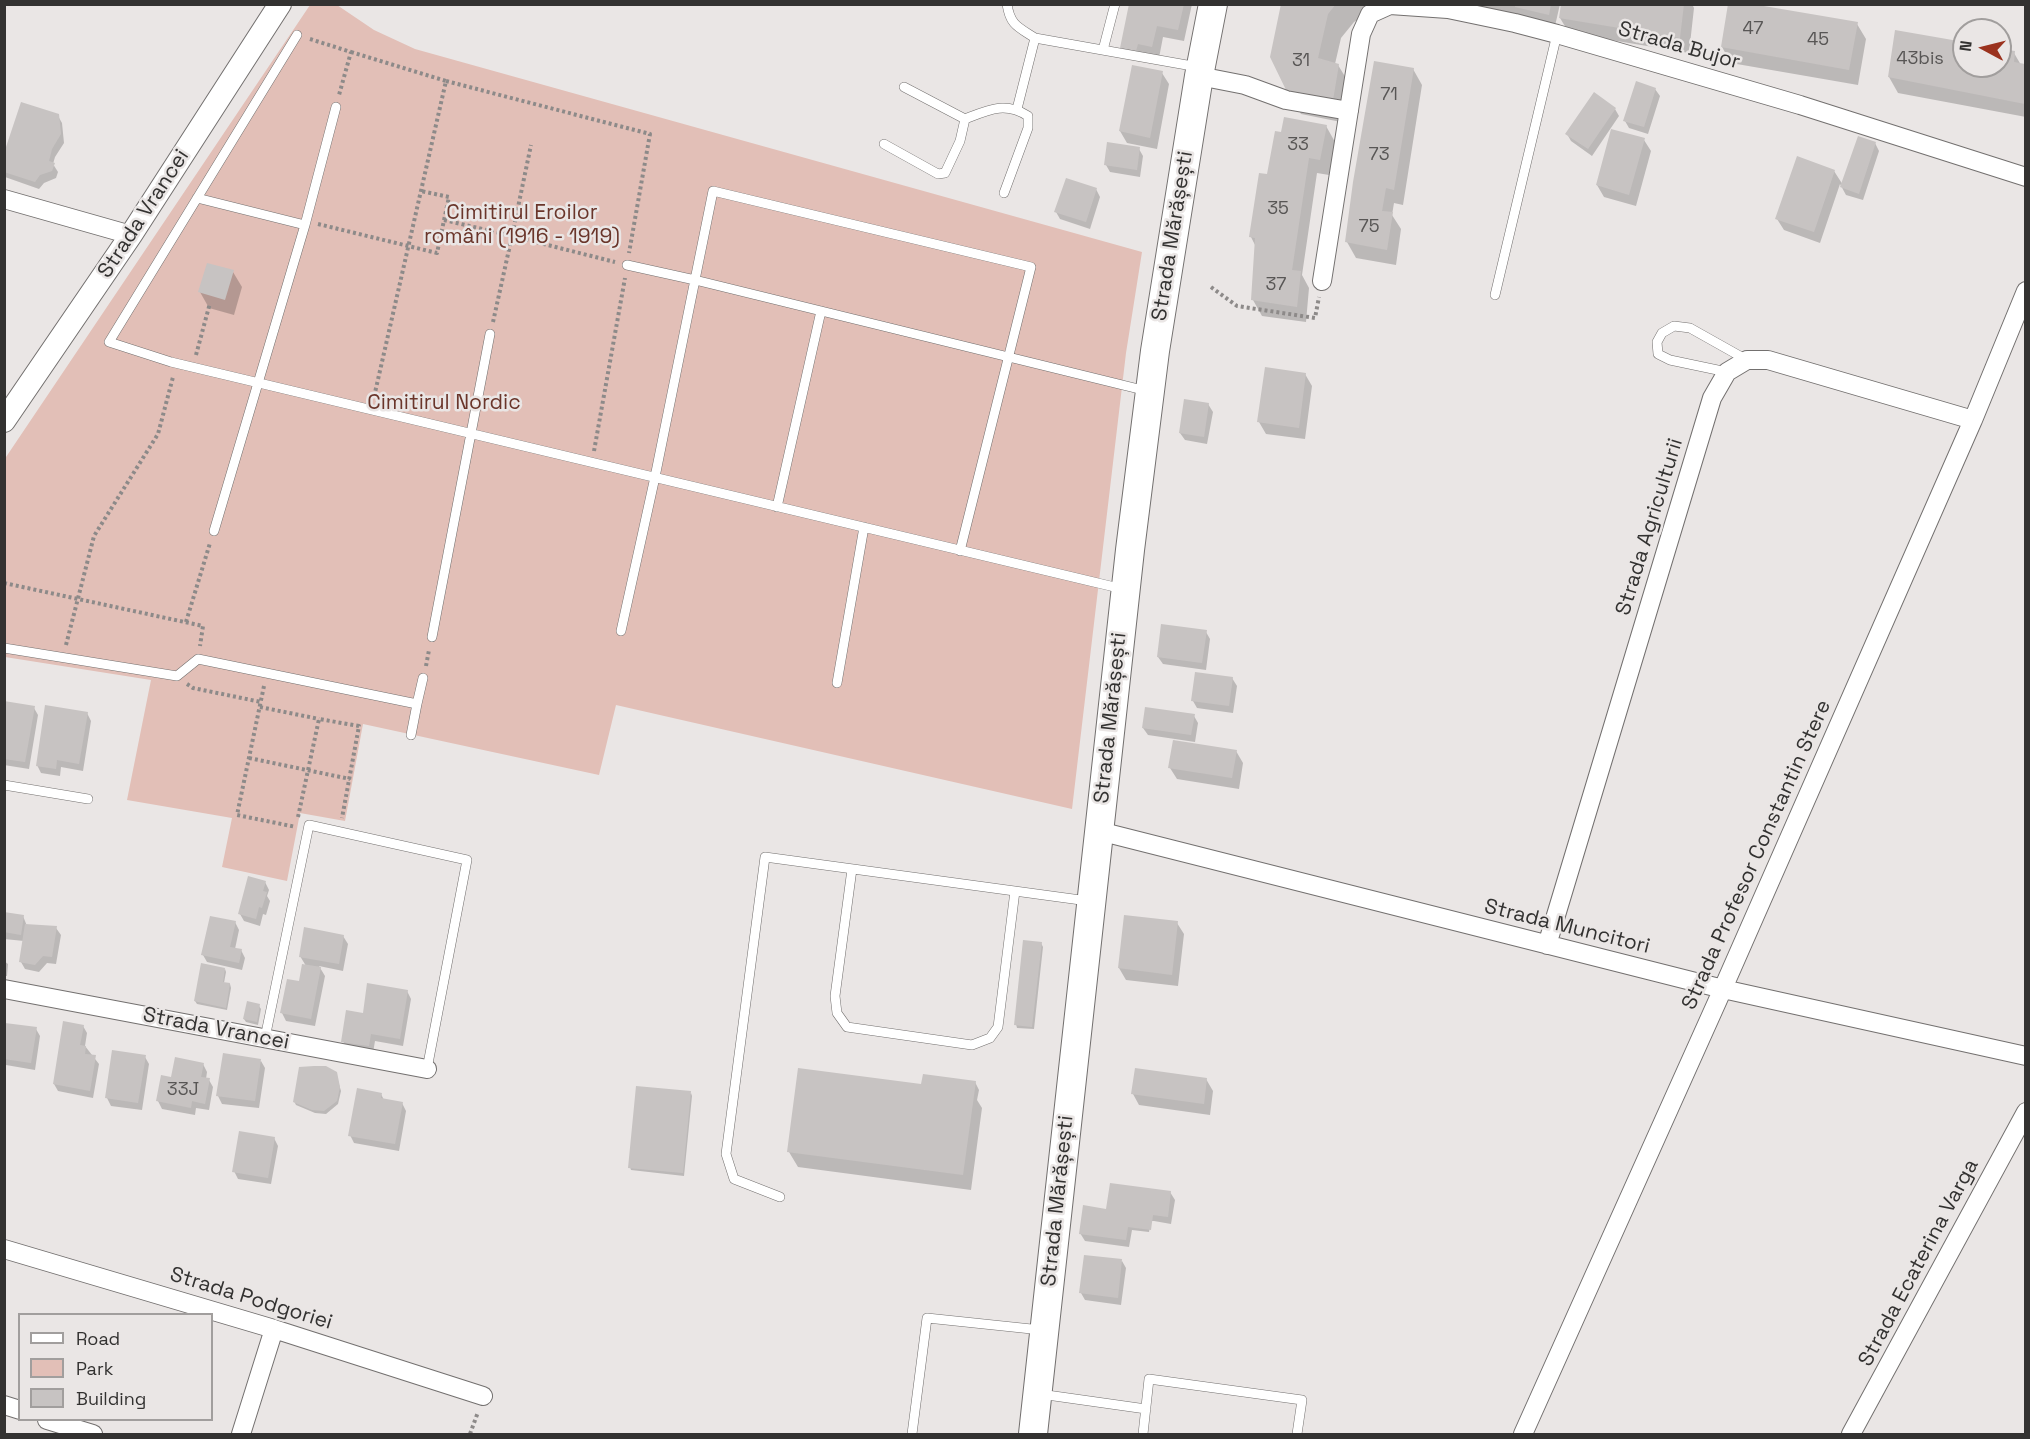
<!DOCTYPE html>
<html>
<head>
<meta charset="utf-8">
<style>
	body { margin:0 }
	#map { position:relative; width:2030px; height:1439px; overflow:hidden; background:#eae6e5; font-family:"Space Grotesk",sans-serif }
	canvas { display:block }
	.frame { position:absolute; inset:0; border:6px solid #333231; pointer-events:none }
	.legend { position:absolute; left:18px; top:1313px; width:195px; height:108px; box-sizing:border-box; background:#eae6e5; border:2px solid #a19e9d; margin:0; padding:8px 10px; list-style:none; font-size:18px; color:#333231 }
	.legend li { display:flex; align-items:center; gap:12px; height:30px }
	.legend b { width:30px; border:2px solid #a19e9d }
	.north { position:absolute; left:1952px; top:18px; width:60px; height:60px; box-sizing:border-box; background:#eae6e5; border:2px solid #a19e9d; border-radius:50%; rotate:277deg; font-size:16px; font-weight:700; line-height:24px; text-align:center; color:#333231 }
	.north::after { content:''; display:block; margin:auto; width:21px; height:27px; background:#9b321e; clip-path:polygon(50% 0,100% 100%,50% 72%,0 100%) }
</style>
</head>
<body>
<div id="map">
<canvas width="2030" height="1439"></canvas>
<div class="frame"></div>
<ul class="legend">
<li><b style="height:8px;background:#fff"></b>Road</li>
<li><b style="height:16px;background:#e2bfb7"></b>Park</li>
<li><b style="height:16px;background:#c7c3c2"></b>Building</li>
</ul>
<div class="north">N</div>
</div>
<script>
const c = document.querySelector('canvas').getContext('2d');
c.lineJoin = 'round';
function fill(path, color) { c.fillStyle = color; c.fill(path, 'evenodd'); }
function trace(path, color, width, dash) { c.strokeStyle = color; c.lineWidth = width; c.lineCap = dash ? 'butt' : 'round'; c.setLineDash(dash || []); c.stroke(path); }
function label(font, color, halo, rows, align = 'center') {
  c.font = font + ' "Space Grotesk",sans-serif'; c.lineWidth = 5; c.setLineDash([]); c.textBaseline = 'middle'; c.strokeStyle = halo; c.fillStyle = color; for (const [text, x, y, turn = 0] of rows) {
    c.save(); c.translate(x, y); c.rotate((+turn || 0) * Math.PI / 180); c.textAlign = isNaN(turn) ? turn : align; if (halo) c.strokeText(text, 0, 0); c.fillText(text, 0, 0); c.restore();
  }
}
const green = new Path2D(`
	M 310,5 L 337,5 L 374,30 L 415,49 L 1142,252 L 1126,353 L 1072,809 L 616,705 L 599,775 L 363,724 L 345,821 L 300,813 L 287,881 L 222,867 L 232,818 L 127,800 L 151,680 L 5,657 L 4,460 Z`);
const shadow = new Path2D(`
	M 1131,4 L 1192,4 L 1184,41 L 1163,37 L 1159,58 L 1144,54 L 1142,62 L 1128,59 L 1122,47 Z
	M 1283,4 L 1402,4 L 1380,5 L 1354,22 L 1341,38 L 1335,64 L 1338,65 L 1352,88 L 1346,123 L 1301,114 L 1287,90 Z
	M 1421,4 L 1560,4 L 1555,26 Z
	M 1562,4 L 1692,4 L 1694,8 L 1689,53 L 1569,33 L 1560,18 Z
	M 1857,24 L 1866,39 L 1858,85 L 1731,63 L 1722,47 Z
	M 1964,44 L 1964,66 L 2000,66 L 2000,50 L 2014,53 L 2021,65 L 2026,66 L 2026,117 L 1898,93 L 1889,77 Z
	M 1413,69 L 1422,85 L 1403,205 L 1394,203 L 1392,215 L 1401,229 L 1396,265 L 1356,258 L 1347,242 Z
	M 1162,73 L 1169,84 L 1157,149 L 1127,143 L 1120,131 Z
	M 1655,89 L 1660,96 L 1648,134 L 1629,128 L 1625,121 Z
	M 1615,109 L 1619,116 L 1592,156 L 1571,141 L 1567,134 Z
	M 58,116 L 62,123 L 64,143 L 55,157 L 53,164 L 58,172 L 56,178 L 44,183 L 39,189 L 5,177 L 4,158 Z
	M 1326,126 L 1335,142 L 1329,175 L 1317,173 L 1302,275 L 1309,288 L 1306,322 L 1262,316 L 1253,300 L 1256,247 L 1251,237 Z
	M 1644,140 L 1651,151 L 1636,206 L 1604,197 L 1597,185 Z
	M 1875,143 L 1879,151 L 1863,200 L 1846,195 L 1840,184 L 1820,243 L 1784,230 L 1777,219 L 1834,171 L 1843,185 Z
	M 1139,149 L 1143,156 L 1140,177 L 1110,172 L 1106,165 Z
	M 1096,189 L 1100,197 L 1090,229 L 1060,219 L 1056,212 Z
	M 233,272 L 242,287 L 234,315 L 209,308 L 200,292 Z
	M 1305,374 L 1312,386 L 1305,439 L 1266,434 L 1259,422 Z
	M 1208,404 L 1213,412 L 1207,444 L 1185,440 L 1180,433 Z
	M 1206,632 L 1210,639 L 1206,670 L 1163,664 L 1158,657 Z
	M 1232,678 L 1237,686 L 1233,713 L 1197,708 L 1193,701 Z
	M 4,702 L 34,708 L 38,715 L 29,769 L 4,765 Z
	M 87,713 L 91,721 L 83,771 L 61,767 L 60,776 L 41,773 L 37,765 Z
	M 1194,716 L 1198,723 L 1195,742 L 1175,739 L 1174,742 L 1236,751 L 1243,763 L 1239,789 L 1177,779 L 1170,768 L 1175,739 L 1148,735 L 1143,728 Z
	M 265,882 L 269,890 L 267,896 L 270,901 L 266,915 L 263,914 L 260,926 L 244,921 L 240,914 Z
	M 4,913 L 23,916 L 27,926 L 56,928 L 61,935 L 56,964 L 47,963 L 39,972 L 25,969 L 21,962 L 24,941 L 4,939 Z
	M 235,922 L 239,930 L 235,949 L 241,950 L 245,958 L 242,970 L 207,962 L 203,955 Z
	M 1177,923 L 1184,934 L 1178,986 L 1126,980 L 1119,968 Z
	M 343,936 L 348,944 L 343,971 L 319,966 L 325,976 L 315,1026 L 286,1021 L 282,1013 L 300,982 L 306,966 L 300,956 Z
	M 1041,943 L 1043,947 L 1034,1029 L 1017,1028 L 1016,1024 Z
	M 4,961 L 8,964 L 7,976 L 4,976 Z
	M 225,969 L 226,972 L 224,983 L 230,984 L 231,988 L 227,1010 L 197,1004 L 195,1001 Z
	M 407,991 L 411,999 L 403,1046 L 375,1041 L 373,1053 L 347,1049 L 343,1041 L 364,1015 Z
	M 259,1006 L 261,1009 L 258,1025 L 246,1022 L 244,1019 Z
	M 6,1024 L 36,1029 L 40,1036 L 35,1070 L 6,1065 L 4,1036 Z
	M 83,1026 L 87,1033 L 85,1046 L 99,1064 L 93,1098 L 58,1091 L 54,1084 Z
	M 145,1057 L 149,1064 L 142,1110 L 111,1106 L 107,1098 Z
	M 261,1061 L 265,1068 L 259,1108 L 222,1104 L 218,1096 Z
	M 203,1064 L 207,1072 L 206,1079 L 209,1080 L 213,1087 L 209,1110 L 196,1108 L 195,1115 L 162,1109 L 158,1101 L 172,1078 Z
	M 336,1074 L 341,1091 L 338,1104 L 326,1114 L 315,1113 L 296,1105 L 294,1101 Z
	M 1206,1079 L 1213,1091 L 1210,1115 L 1139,1105 L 1133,1094 Z
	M 975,1082 L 979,1090 L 977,1100 L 982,1108 L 971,1190 L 798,1167 L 789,1152 Z
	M 691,1093 L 692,1096 L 684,1176 L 631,1170 L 630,1167 Z
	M 381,1094 L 384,1100 L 402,1103 L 406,1111 L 399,1151 L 354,1143 L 350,1135 Z
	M 274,1138 L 278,1146 L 271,1184 L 238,1179 L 234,1171 Z
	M 1170,1192 L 1175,1200 L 1171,1224 L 1154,1221 L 1152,1232 L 1154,1221 L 1151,1221 L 1149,1232 L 1132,1230 L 1129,1247 L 1085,1241 L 1080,1233 L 1108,1210 Z
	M 1122,1261 L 1126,1268 L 1121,1305 L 1085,1300 L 1081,1293 Z`);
const building = new Path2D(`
	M 1129,4 L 1184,4 L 1178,30 L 1157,26 L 1152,47 L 1138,44 L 1136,51 L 1120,48 Z
	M 1281,4 L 1336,4 L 1328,14 L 1318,58 L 1339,64 L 1333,100 L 1286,90 L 1270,57 Z
	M 1515,4 L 1551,4 L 1549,15 L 1515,7 Z
	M 1561,4 L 1684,4 L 1680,38 L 1559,18 Z
	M 1728,4 L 1752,4 L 1858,22 L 1849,70 L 1721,47 Z
	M 1895,30 L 1964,42 L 1964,66 L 2000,66 L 2000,49 L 2015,51 L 2014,62 L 2025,64 L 2025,104 L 1888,77 Z
	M 1374,61 L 1414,68 L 1394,190 L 1386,188 L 1382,211 L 1393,212 L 1387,250 L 1345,242 L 1353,182 Z
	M 1132,65 L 1163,71 L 1150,138 L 1119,131 Z
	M 1636,81 L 1656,88 L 1644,127 L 1623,121 Z
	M 1594,92 L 1616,108 L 1588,149 L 1565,134 Z
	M 21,102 L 59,114 L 61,134 L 52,149 L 49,161 L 55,163 L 52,171 L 40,175 L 35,182 L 4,172 L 4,153 Z
	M 1284,117 L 1327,125 L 1320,160 L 1309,158 L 1292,270 L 1301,271 L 1297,307 L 1251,300 L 1255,238 L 1249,237 L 1259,173 L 1267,174 L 1275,131 L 1281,132 Z
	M 1611,129 L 1645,138 L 1629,195 L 1596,185 Z
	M 1858,136 L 1876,142 L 1859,194 L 1840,187 Z
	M 1107,142 L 1140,147 L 1137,170 L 1104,165 Z
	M 1797,156 L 1835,170 L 1814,232 L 1775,219 Z
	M 1066,178 L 1097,188 L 1086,222 L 1054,212 Z
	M 207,263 L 234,270 L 225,300 L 198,292 Z
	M 1265,367 L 1306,373 L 1299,428 L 1257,422 Z
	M 1184,399 L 1209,403 L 1204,437 L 1179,433 Z
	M 1161,624 L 1207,630 L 1202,663 L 1157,657 Z
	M 1195,672 L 1233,677 L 1229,706 L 1191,701 Z
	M 4,701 L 35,706 L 25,762 L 4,759 Z
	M 45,705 L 88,712 L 79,764 L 57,760 L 56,769 L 36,766 Z
	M 1145,707 L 1195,714 L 1191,735 L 1142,728 Z
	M 1173,740 L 1237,750 L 1232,778 L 1168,768 Z
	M 248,876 L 266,881 L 263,891 L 267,892 L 262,908 L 259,907 L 256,919 L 238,914 Z
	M 4,912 L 24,915 L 21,935 L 4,932 Z
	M 1124,915 L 1178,921 L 1172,975 L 1118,968 Z
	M 210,916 L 236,921 L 230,947 L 242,949 L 239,963 L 201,955 Z
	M 25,924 L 57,926 L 52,957 L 43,956 L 35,965 L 19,962 Z
	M 304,927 L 344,935 L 339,964 L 299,957 Z
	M 1023,940 L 1042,942 L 1032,1027 L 1014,1025 Z
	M 201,963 L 225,968 L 223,982 L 230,983 L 226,1008 L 194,1001 Z
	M 302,964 L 321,967 L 311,1019 L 280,1013 L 287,979 L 299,981 Z
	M 367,983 L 408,990 L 400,1039 L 371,1034 L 369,1046 L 341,1042 L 346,1010 L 363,1013 Z
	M 247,1001 L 260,1004 L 257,1022 L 243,1019 Z
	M 63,1021 L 84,1025 L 80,1045 L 86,1046 L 85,1054 L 96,1055 L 90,1091 L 53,1084 Z
	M 5,1023 L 37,1027 L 31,1063 L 4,1059 Z
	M 112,1050 L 146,1055 L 138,1103 L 105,1098 Z
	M 223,1053 L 261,1059 L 255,1101 L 216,1096 Z
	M 175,1057 L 204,1063 L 201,1077 L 210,1078 L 205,1104 L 192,1101 L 191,1108 L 156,1101 L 161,1075 L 171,1077 Z
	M 314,1066 L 326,1066 L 337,1072 L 340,1087 L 337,1101 L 324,1111 L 312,1110 L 293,1102 L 299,1067 Z
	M 798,1068 L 921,1084 L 923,1074 L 976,1081 L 963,1175 L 787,1152 Z
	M 1135,1068 L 1207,1078 L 1204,1104 L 1131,1094 Z
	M 636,1086 L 691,1091 L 683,1173 L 628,1168 Z
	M 357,1088 L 382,1093 L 381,1098 L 403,1102 L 395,1144 L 348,1136 Z
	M 239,1131 L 275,1137 L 268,1178 L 232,1172 Z
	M 1110,1183 L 1171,1191 L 1168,1217 L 1153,1215 L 1151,1230 L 1128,1227 L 1126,1240 L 1079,1234 L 1083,1205 L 1106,1209 Z
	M 1084,1255 L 1122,1259 L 1118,1298 L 1079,1293 Z`);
const path = new Path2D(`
	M 310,39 L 351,52 L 339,95
	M 351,52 L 446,81 L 374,397
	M 446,81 L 650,134 L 629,253
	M 444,220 L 512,236 L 531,145
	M 318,224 L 437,253 L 449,197 L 421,191
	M 1211,287 L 1237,306 L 1315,318 L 1319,297
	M 493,322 L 512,236 L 615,262
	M 196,355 L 210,303
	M 594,451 L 625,278
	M 4,583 L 203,626 L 200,646
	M 186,622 L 210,543
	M 66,645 L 94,536 L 158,434 L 173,377
	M 426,666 L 429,650
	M 187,684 L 193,688 L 261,702
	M 264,686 L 237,815 L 296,827
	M 260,707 L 319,719
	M 249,758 L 350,779
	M 298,817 L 319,719 L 359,726 L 342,818
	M 470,1434 L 478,1412`);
const service = new Path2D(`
	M 1007,4 C 1010,25 1018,27 1035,38 L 1198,67
	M 297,35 L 109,342 L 171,362 L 1123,589
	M 1103,50 L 1115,4
	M 904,87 L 965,119
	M 1017,109 L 1035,38
	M 884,144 L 938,174 L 945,173 L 960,141 L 965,119 C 988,110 1005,101 1028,116 L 1028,128 L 1004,193
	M 197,198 L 305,225 L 214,531
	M 305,225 L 336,107
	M 627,265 L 695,280 L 1147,391
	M 1495,295 L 1557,34
	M 1727,372 L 1670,360 L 1658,354 L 1657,342 L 1662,333 L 1674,326 L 1690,328 L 1747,360
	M 777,507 L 821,311
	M 621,631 L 655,477 L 713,191 L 1031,267 L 960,551
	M 432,637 L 490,334
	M 4,648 L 177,676 L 198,659 L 417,704 L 423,678
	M 837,683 L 864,527
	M 411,735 L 417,704
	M 4,785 L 88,799
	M 852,869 L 835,996 L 837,1013 L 847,1027 L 972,1045 L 990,1038 L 998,1027 L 1015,891
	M 265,1038 L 309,825 L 467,860 L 427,1069
	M 780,1197 L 734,1179 L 726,1154 L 765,857 L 1088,901
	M 1040,1394 L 1146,1409
	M 912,1434 L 927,1318 L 1041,1330
	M 1143,1434 L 1149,1379 L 1302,1400 L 1297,1434`);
const minor = new Path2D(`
	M 1199,76 L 1245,85 L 1286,100 L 1349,111
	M 4,199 L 131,235
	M 1322,281 L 1361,34 L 1370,14 L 1390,5 L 1448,9 L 1515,23 L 1557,34 L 1800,105 L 2026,177
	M 1099,831 L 1723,989 L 2026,1056
	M 1547,945 L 1712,398 L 1727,372 L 1747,360 L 1768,360 L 1973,420
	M 4,989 L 427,1069
	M 4,1249 L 274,1329 L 483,1396
	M 4,1405 L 20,1410
	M 47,1420 L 93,1434
	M 241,1434 L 274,1329
	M 1523,1434 L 1717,1002 L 1973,420 L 2026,291
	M 1851,1434 L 2026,1112`);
const tertiary = new Path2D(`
	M 4,421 L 131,235 L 280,4`);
const primary = new Path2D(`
	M 1033,1434 L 1130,550 L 1155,351 L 1199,76 L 1213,4`);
const numberNames = [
	["47",1753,29],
	["45",1818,40],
	["43bis",1920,59],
	["31",1301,61],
	["71",1389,95],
	["33",1298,145],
	["73",1379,155],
	["35",1278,209],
	["75",1369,227],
	["37",1276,285],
	["33J",183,1090]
];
const streetNames = [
	["Strada Bujor",1679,46,16],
	["Strada Vrancei",144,214,-57],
	["Strada Mărășești",1173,236,-81],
	["Strada Agriculturii",1650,527,-73],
	["Strada Mărășești",1111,718,-84],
	["Strada Profesor Constantin Stere",1757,855,-66],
	["Strada Muncitori",1567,927,14],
	["Strada Vrancei",216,1029,11],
	["Strada Mărășești",1058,1201,-84],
	["Strada Ecaterina Varga",1919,1263,-62],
	["Strada Podgoriei",251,1299,17]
];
const parkNames = [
	["Cimitirul Eroilor",522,213],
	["români (1916 - 1919)",522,237],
	["Cimitirul Nordic",444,403]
];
fill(green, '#e2bfb7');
fill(shadow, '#0003');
fill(building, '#c7c3c2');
trace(service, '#73706f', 10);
trace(minor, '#73706f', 20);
trace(tertiary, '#73706f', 24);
trace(primary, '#73706f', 30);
trace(path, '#8d8a89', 4, [3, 3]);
trace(service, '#fff', 9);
trace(minor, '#fff', 18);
trace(tertiary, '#fff', 22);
trace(primary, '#fff', 28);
label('18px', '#585655', null, numberNames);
label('21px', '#333231', '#eae6e5', streetNames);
label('21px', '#6a352a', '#eae6e5', parkNames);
</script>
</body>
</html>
